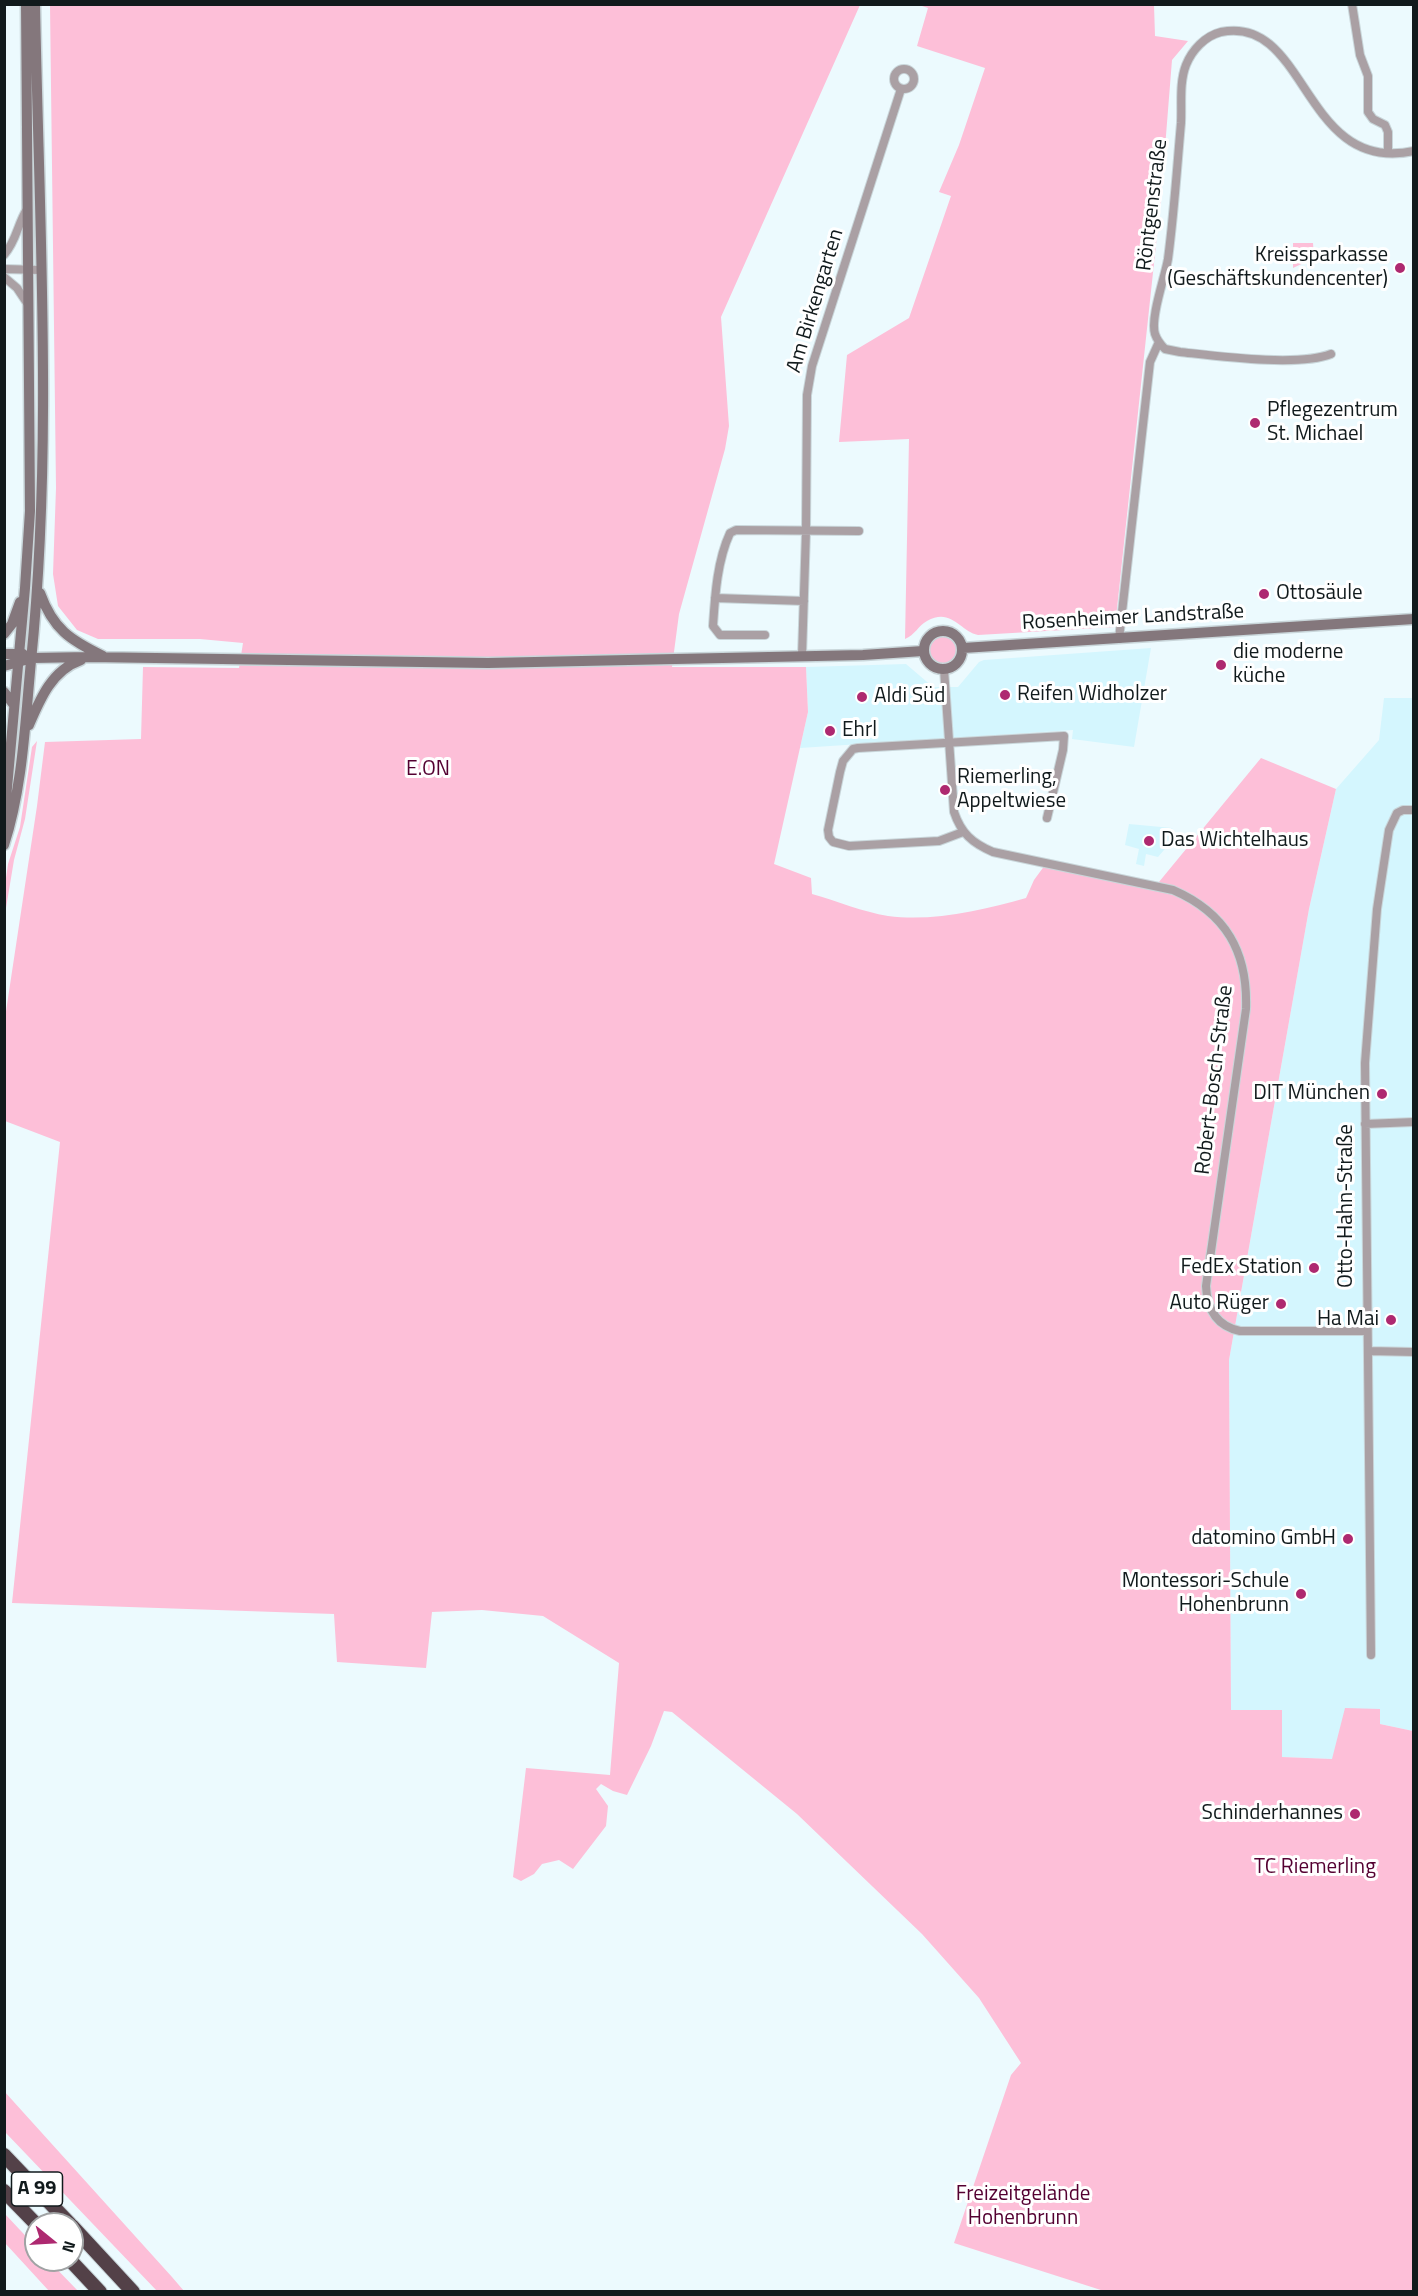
<!DOCTYPE html>
<html>
<head>
<meta charset="utf-8">
<style>
	body { margin:0 }
	#map { position:relative; width:1418px; height:2296px; overflow:hidden; background:#ecfafe; font-family:"Titillium Web",sans-serif }
	canvas { display:block }
	.frame { position:absolute; inset:0; border:6px solid #111a1c; pointer-events:none }
	.north { position:absolute; left:24px; top:2212px; width:60px; height:60px; box-sizing:border-box; background:#fff; border:2px solid #a0a3a4; border-radius:50%; rotate:108deg; font-size:16px; font-weight:700; line-height:24px; text-align:center; color:#111a1c }
	.north::after { content:''; display:block; margin:auto; width:21px; height:27px; background:#ae2970; clip-path:polygon(50% 0,100% 100%,50% 72%,0 100%) }
</style>
</head>
<body>
<div id="map">
<canvas width="1418" height="2296"></canvas>
<div class="frame"></div>
<div class="north">N</div>
</div>
<script>
const c = document.querySelector('canvas').getContext('2d');
c.lineJoin = 'round';
function fill(path, color) { c.fillStyle = color; c.fill(path, 'evenodd'); }
function trace(path, color, width, dash) { c.strokeStyle = color; c.lineWidth = width; c.lineCap = dash ? 'butt' : 'round'; c.setLineDash(dash || []); c.stroke(path); }
function label(font, color, halo, rows, align = 'center') {
  c.font = font + ' "Titillium Web",sans-serif'; c.lineWidth = 6; c.setLineDash([]); c.textBaseline = 'middle'; c.strokeStyle = halo; c.fillStyle = color; for (const [text, x, y, turn = 0] of rows) {
    c.save(); c.translate(x, y); c.rotate((+turn || 0) * Math.PI / 180); c.textAlign = isNaN(turn) ? turn : align; if (halo) c.strokeText(text, 0, 0); c.fillText(text, 0, 0); c.restore();
  }
}
const built = new Path2D(`
	M 1151,648 L 1134,747 L 1072,739 L 1073,730 L 800,748 L 808,712 L 806,667 L 906,664 L 933,687 L 958,687 L 979,662 L 984,660 Z
	M 1384,698 L 1413,698 L 1413,1731 L 1380,1724 L 1333,1759 L 1281,1757 L 1231,1710 L 1229,1360 L 1309,909 L 1336,789 L 1379,740 Z
	M 1129,824 L 1172,828 L 1176,836 L 1158,857 L 1146,854 L 1144,866 L 1136,864 L 1139,849 L 1125,845 Z`);
const green = new Path2D(`
	M 50,5 L 860,5 L 721,317 L 729,426 L 725,449 L 679,614 L 672,667 L 806,667 L 808,712 L 774,864 L 811,878 L 812,894 C 837,901 863,912 888,916 C 933,922 983,910 1026,898 L 1034,880 L 1045,865 L 1154,888 L 1261,758 L 1336,789 L 1309,909 L 1229,1360 L 1231,1710 L 1282,1710 L 1282,1757 L 1332,1759 L 1345,1708 L 1380,1709 L 1380,1724 L 1413,1731 L 1413,2291 L 1104,2291 L 954,2243 L 1011,2075 L 1021,2063 L 979,1998 L 922,1934 L 797,1814 L 672,1712 L 664,1711 L 651,1746 L 627,1795 L 613,1791 L 601,1784 L 596,1789 L 608,1806 L 606,1826 L 573,1869 L 559,1860 L 542,1864 L 534,1874 L 521,1881 L 513,1877 L 526,1768 L 610,1775 L 619,1663 L 543,1616 L 482,1610 L 432,1612 L 426,1668 L 337,1662 L 334,1614 L 12,1603 L 60,1142 L 5,1121 L 5,1018 L 37,806 L 45,742 L 141,739 L 143,667 L 239,668 L 243,643 L 200,639 L 98,639 L 77,630 L 58,606 L 53,574 L 56,488 Z
	M 919,5 L 1154,5 L 1155,36 L 1188,41 L 1172,60 L 1161,198 L 1115,627 L 978,635 C 960,631 951,607 927,621 C 918,626 915,635 905,639 L 909,439 L 839,442 L 847,355 L 909,318 L 951,196 L 939,192 L 959,145 L 985,68 L 917,46 L 928,8 Z
	M 1293,243 L 1313,243 L 1314,258 L 1293,268 Z
	M928 649a15 15 0 1 1 30 0a15 15 0 1 1-30 0Z
	M 37,741 L 25,819 L 14,860 L 5,914 L 5,885 L 8,864 L 20,827 L 32,747 Z
	M 4,2091 L 172,2277 L 184,2291 L 157,2291 L 5,2132 Z
	M 5,2214 L 36,2247 L 36,2260 L 48,2260 L 78,2291 L 49,2291 L 5,2243 Z`);
const street = new Path2D(`
	M 1352,4 L 1360,55 L 1368,76 L 1368,112 L 1373,119 L 1385,125 L 1388,132 L 1388,153
	M894 79a10 10 0 1 1 20 0a10 10 0 1 1-20 0Z
	M 4,255 C 17,240 17,225 27,209
	M 4,269 L 40,270
	M 4,277 L 17,288 L 27,303
	M 1331,354 C 1298,367 1217,356 1180,352 L 1165,349 C 1161,345 1157,340 1155,334 C 1150,318 1165,277 1168,259 C 1174,214 1177,168 1181,123 C 1182,104 1179,83 1186,65 C 1192,50 1205,36 1221,32 C 1308,14 1302,175 1414,151
	M 715,598 L 804,601
	M 765,635 L 720,635 L 713,626 C 715,596 717,561 730,533 L 736,530 L 859,531
	M 1119,639 L 1150,362 L 1159,342
	M 802,656 L 806,531 L 807,395 L 812,366 L 901,89
	M 944,669 L 954,812 C 961,833 972,843 993,852 L 1173,890 C 1226,913 1248,952 1246,1009 L 1206,1286 C 1207,1309 1216,1326 1240,1331 L 1366,1331
	M 963,832 L 939,841 L 849,846 L 833,842 L 829,837 L 828,830 L 840,772 L 843,761 L 853,749 L 858,748 L 1064,736 L 1063,750 L 1047,818
	M 1365,1124 L 1414,1122
	M 1369,1351 L 1414,1352
	M 1371,1655 L 1365,1063 L 1377,909 L 1389,830 L 1397,813 L 1403,810 L 1414,810`);
const secondary = new Path2D(`
	M 40,593 C 53,629 70,640 103,656
	M924 650a19 19 0 1 1 38 0a19 19 0 1 1-38 0Z
	M 4,634 L 12,624 L 20,602
	M 963,648 L 1414,619
	M 4,654 L 23,654
	M 4,666 L 32,658 L 89,657 L 488,663 L 863,655 L 923,651
	M 4,692 L 14,705
	M 29,725 C 40,699 52,670 81,660
	M 4,821 L 25,588 L 30,511 L 26,4
	M 4,845 C 23,786 25,723 31,661 C 53,444 39,223 35,4`);
const highway = new Path2D(`
	M 4,2155 L 70,2224
	M 4,2191 L 36,2224
	M 72,2226 L 133,2292
	M 70,2260 L 100,2292`);
const markers = [
	[1400,268,6,"#ae2970"],
	[1255,423,6,"#ae2970"],
	[1264,594,6,"#ae2970"],
	[1221,665,6,"#ae2970"],
	[1005,695,6,"#ae2970"],
	[862,697,6,"#ae2970"],
	[830,731,6,"#ae2970"],
	[945,790,6,"#ae2970"],
	[1149,841,6,"#ae2970"],
	[1382,1094,6,"#ae2970"],
	[1314,1268,6,"#ae2970"],
	[1281,1304,6,"#ae2970"],
	[1391,1320,6,"#ae2970"],
	[1348,1539,6,"#ae2970"],
	[1301,1594,6,"#ae2970"],
	[1355,1814,6,"#ae2970"]
];
const shields = [
	[37,2189,51]
];
const shieldNames = [
	["A 99",37,2189]
];
const streetNames = [
	["Röntgenstraße",1153,205,-83],
	["Am Birkengarten",816,301,-73],
	["Rosenheimer Landstraße",1133,618,-3],
	["Robert-Bosch-Straße",1215,1080,-83],
	["Otto-Hahn-Straße",1347,1206,-90]
];
const poiNames = [
	["Kreissparkasse",1388,256],
	["(Geschäftskundencenter)",1388,280],
	["Pflegezentrum",1267,411,"left"],
	["St. Michael",1267,435,"left"],
	["Ottosäule",1276,594,"left"],
	["die moderne",1233,653,"left"],
	["küche",1233,677,"left"],
	["Reifen Widholzer",1017,695,"left"],
	["Aldi Süd",874,697,"left"],
	["Ehrl",842,731,"left"],
	["Riemerling,",957,778,"left"],
	["Appeltwiese",957,802,"left"],
	["Das Wichtelhaus",1161,841,"left"],
	["DIT München",1370,1094],
	["FedEx Station",1302,1268],
	["Auto Rüger",1269,1304],
	["Ha Mai",1379,1320],
	["datomino GmbH",1336,1539],
	["Montessori-Schule",1289,1582],
	["Hohenbrunn",1289,1606],
	["Schinderhannes",1343,1814]
];
const parkNames = [
	["E.ON",428,770],
	["TC Riemerling",1315,1868],
	["Freizeitgelände",1023,2195],
	["Hohenbrunn",1023,2219]
];
fill(built, '#d4f6fe');
fill(green, '#fdbfd8');
trace(street, '#c9d6da', 10);
trace(secondary, '#c9d6da', 13);
trace(highway, '#c9d6da', 16);
trace(street, '#aaa0a4', 8);
trace(secondary, '#84777c', 10);
trace(highway, '#534148', 14);
for (const [x, y, r, color] of markers) { const dot = new Path2D(); dot.arc(x, y, r, 0, 2 * Math.PI); c.fillStyle = color; c.fill(dot); trace(dot, '#fff', 2); }
for (const [x, y, w] of shields) { const box = new Path2D(); box.roundRect(x - w / 2, y - 17, w, 34, 4.5); c.fillStyle = '#fff'; c.fill(box); trace(box, '#111a1c', 1.5); }
label('bold 20px', '#111a1c', null, shieldNames);
label('21px', '#111a1c', '#fff', streetNames);
label('21px', '#111a1c', '#fff', poiNames, 'right');
label('21px', '#540031', '#fff', parkNames);
</script>
</body>
</html>
